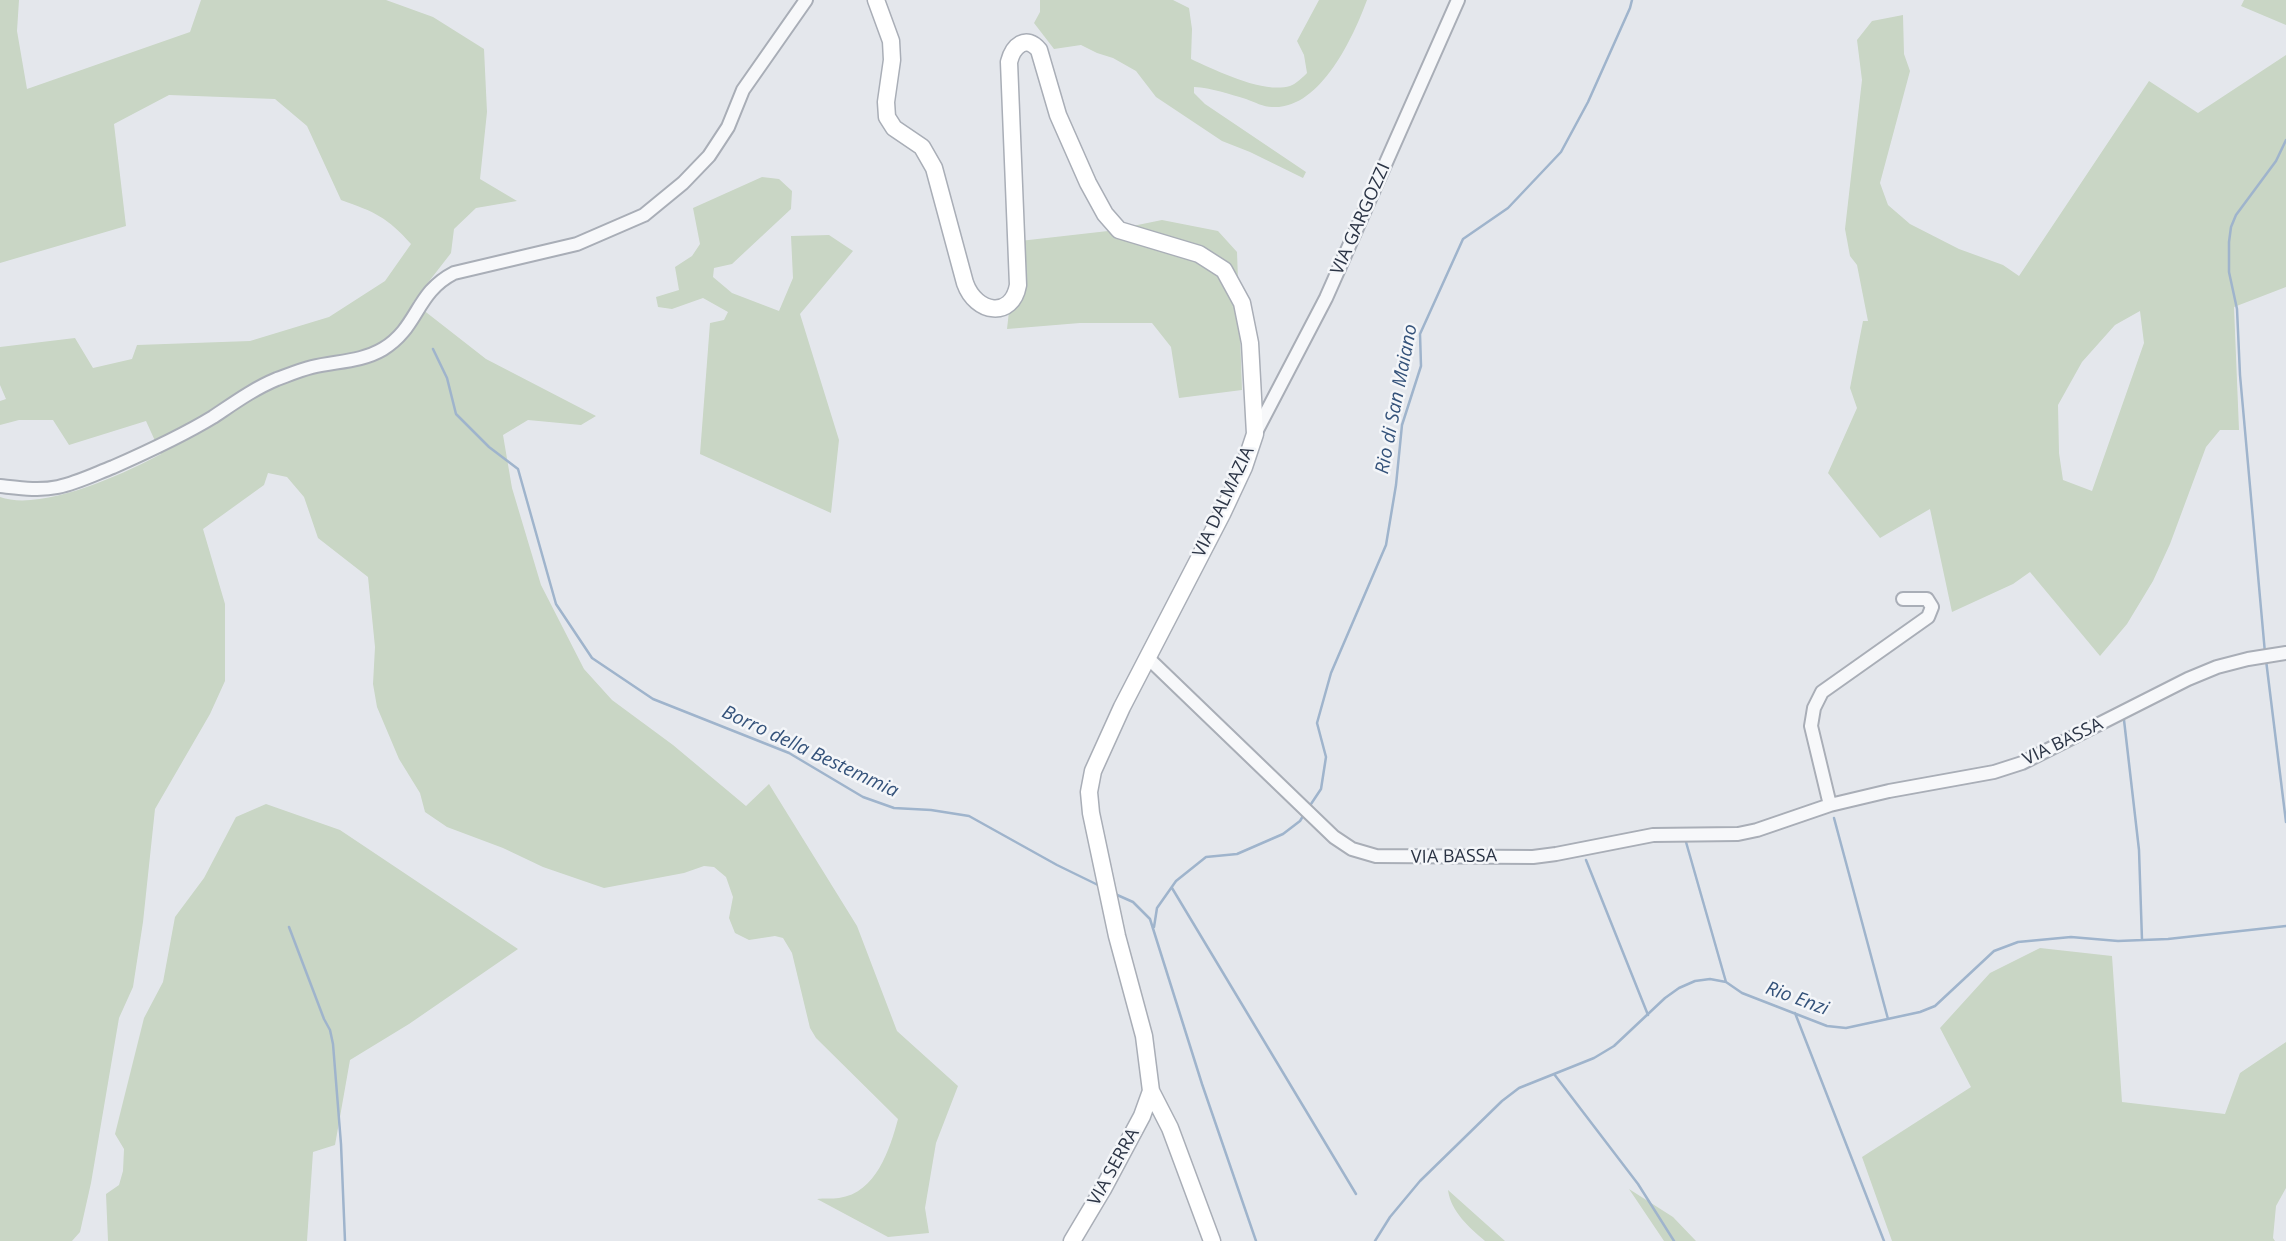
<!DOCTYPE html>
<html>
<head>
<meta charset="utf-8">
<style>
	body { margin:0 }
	canvas { display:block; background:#e4e7ec }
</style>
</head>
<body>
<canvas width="2286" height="1241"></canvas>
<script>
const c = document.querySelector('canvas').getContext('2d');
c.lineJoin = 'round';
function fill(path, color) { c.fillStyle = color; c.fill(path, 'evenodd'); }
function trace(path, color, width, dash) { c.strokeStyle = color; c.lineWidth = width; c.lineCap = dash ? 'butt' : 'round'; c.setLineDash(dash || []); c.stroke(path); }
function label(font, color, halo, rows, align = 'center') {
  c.font = font + ' "Open Sans",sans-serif'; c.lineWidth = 5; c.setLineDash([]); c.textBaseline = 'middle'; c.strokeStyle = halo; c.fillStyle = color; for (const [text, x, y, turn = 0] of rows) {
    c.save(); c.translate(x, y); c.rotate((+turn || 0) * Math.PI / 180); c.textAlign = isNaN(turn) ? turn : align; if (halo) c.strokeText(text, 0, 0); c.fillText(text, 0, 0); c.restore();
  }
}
const green = new Path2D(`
	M 0,0 L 19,0 L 17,31 L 27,89 L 190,32 L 201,0 L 386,0 L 433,17 L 484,49 L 487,112 L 480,179 L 517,201 L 476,208 L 454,229 L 451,253 L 413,302 L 486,359 L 596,416 L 581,425 L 528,420 L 503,435 L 512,488 L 541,585 L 584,669 L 612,700 L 673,745 L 746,806 L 769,784 L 857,926 L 897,1031 L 958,1086 L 936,1143 L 925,1208 L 929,1233 L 888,1237 L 817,1199 C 824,1198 832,1199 839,1198 C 876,1193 890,1149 898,1119 L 816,1038 L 810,1028 L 792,953 L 783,938 L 775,936 L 749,940 L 735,933 L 729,918 L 733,897 L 726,877 L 714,867 L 704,866 L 684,873 L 604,888 L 543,867 L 503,848 L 447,827 L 425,812 L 420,793 L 399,759 L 377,707 L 373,684 L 375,647 L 368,577 L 318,538 L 304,497 L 287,477 L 268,473 L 264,485 L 203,529 L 225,604 L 225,681 L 210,714 L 155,809 L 143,922 L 133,987 L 119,1018 L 91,1183 L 80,1232 L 72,1241 L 0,1241 L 0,497 C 41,512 124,474 161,454 L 146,421 L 69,445 L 53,420 L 19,420 L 0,425 L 0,401 L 6,399 L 0,385 L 0,347 L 75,338 L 93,368 L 132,359 L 137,345 L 250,341 L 329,317 L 385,281 L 411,244 C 387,217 375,212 341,200 L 307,126 L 275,99 L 169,95 L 114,124 L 126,226 L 0,263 Z
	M 1040,0 L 1173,0 L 1189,8 L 1192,29 L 1191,59 C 1215,70 1263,94 1290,86 C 1296,84 1303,77 1307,73 L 1304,55 L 1297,41 L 1319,0 L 1367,0 C 1353,38 1320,110 1272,107 C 1264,107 1254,102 1246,99 C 1229,94 1212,88 1194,87 L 1194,93 L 1205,104 L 1306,172 L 1303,178 L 1250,152 L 1222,141 L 1156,97 L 1136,71 L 1113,58 L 1097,53 L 1081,45 L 1054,49 L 1034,23 L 1040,12 Z
	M 2244,0 L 2286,0 L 2286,25 L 2241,6 Z
	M 1903,15 L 1904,54 L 1910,71 L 1880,183 L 1888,205 L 1910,224 L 1959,249 L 2003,265 L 2019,276 L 2149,81 L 2198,113 L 2286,55 L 2286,287 L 2234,307 L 2239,430 L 2220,430 L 2206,447 L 2170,544 L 2153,581 L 2127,624 L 2100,656 L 2030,572 L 2013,584 L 1952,612 L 1930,509 L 1880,538 L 1828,473 L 1857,408 L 1850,388 L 1863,321 L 1868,321 L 1857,265 L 1850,256 L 1845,229 L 1862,80 L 1857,40 L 1872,21 ZM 2140,311 L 2144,343 L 2092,491 L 2063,480 L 2059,453 L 2058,405 L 2082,362 L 2115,325 Z
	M 762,177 L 779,179 L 792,191 L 791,209 L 732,264 L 714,268 L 713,277 L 732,293 L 779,311 L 793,278 L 791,236 L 829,235 L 853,251 L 800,314 L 839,440 L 831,513 L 700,454 L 710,323 L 724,320 L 728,312 L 703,298 L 672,309 L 658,307 L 656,297 L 679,290 L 675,267 L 692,256 L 700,244 L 693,208 Z
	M 1162,220 L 1218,231 L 1237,252 L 1242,390 L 1179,398 L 1171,347 L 1152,323 L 1080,323 L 1007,329 L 1012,285 L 1011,242 L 1108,231 Z
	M 266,804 L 340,830 L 518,949 L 409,1024 L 350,1060 L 335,1145 L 313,1152 L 307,1241 L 108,1241 L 106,1194 L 119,1185 L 123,1171 L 124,1149 L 115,1134 L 144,1018 L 163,982 L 175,917 L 204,878 L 236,817 Z
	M 2040,948 L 2112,956 L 2122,1102 L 2225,1114 L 2240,1073 L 2286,1042 L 2286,1188 L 2276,1206 L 2273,1238 L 2275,1241 L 1892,1241 L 1862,1157 L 1971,1087 L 1940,1028 L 1990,973 Z
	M 1629,1189 L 1673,1217 L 1696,1241 L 1664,1241 Z
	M 1448,1190 L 1505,1241 L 1485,1241 C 1469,1227 1451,1212 1448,1190 Z`);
const stream = new Path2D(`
	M 433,349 L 447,378 L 456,414 L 489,447 L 518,469 L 556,604 L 592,658 L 653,699 L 789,753 L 863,797 L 894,808 L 931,810 L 969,816 L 1057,865 L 1100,886
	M 2265,653 L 2240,375 L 2237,309 L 2229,272 L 2229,242 L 2231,227 L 2236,215 L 2276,161 L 2286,140
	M 2266,660 L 2286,822
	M 2124,720 L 2139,850 L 2142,940
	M 1309,807 L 1321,789 L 1326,757 L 1317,723 L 1331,673 L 1386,545 L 1396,485 L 1402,425 L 1421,366 L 1420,334 L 1463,239 L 1508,208 L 1561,152 L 1588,102 L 1630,8 L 1632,0
	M 1834,818 L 1888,1019
	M 1686,842 L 1726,982
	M 1586,860 L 1648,1015
	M 1172,888 L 1356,1194
	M 1115,894 L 1133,902 L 1150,919 L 1202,1084 L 1256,1241
	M 289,927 L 324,1019 L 330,1030 L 333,1044 L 341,1144 L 345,1241
	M 1154,927 L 1157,908 L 1176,881 L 1206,857 L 1237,854 L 1283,834 L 1300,821 L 1303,816
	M 1795,1013 L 1884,1241
	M 1554,1074 L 1638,1184 L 1674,1241
	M 1375,1241 L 1390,1217 L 1420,1181 L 1502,1101 L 1519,1088 L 1594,1058 L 1614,1046 L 1665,998 L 1679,988 L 1695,981 L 1710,979 L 1726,982 L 1742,993 L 1827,1026 L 1846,1028 L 1920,1012 L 1935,1006 L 1994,951 L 2018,942 L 2071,937 L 2118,941 L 2168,939 L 2286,926`);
const street = new Path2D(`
	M 1255,434 L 1326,298 L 1458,0
	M 0,486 C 19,488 39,491 58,487 C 77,483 95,474 113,467 C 147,452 182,436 213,417 C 234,403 253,389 277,379 C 288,375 300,370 312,367 C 336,361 361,362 383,349 C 419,327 415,293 454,273 L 577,244 L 644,215 L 683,183 L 709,156 L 728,127 L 743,90 L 806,0
	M 1148,658 L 1334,837 L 1352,849 L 1376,856 L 1533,857 L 1556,854 L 1653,835 L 1738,834 L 1757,830 L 1830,805 L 1889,791 L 1994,772 L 2022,763 L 2188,679 L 2217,667 L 2248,659 L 2286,653
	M 1830,805 L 1811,726 L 1814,708 L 1822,692 L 1928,617 L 1932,607 L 1927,599 L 1903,599`);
const secondary = new Path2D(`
	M 876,0 L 891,41 L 892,60 L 886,102 L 887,117 L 894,128 L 922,147 L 934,168 L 965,283 C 976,314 1012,319 1018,285 L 1009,62 C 1013,46 1026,34 1039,50 L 1058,115 L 1088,183 L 1105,214 L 1119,230 L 1199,254 L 1224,270 L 1242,303 L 1250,343 L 1255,434 L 1244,467 L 1222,514 L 1122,707 L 1093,771 L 1089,792 L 1091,813 L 1117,936 L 1144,1036 L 1151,1091 L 1142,1116 L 1103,1189 L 1072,1241
	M 1151,1091 L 1170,1128 L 1212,1241`);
const streetNames = [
	["VIA GARGOZZI",1361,219,-66],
	["VIA DALMAZIA",1224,502,-65],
	["VIA BASSA",2063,742,-26],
	["VIA BASSA",1454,857,-1],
	["VIA SERRA",1114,1167,-61]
];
const waterNames = [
	["Rio di San Maiano",1397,399,-79],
	["Borro della Bestemmia",810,752,25],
	["Rio Enzi",1797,999,20]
];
fill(green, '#c9d6c5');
trace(stream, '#9fb4cc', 2.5);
trace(street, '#a9aeb7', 16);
trace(secondary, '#a9aeb7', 19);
trace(street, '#f7f8fa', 12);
trace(secondary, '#fff', 16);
label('18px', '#2b3445', '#f4f6f9', streetNames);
label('italic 19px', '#34527a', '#f4f6f9', waterNames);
</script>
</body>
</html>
